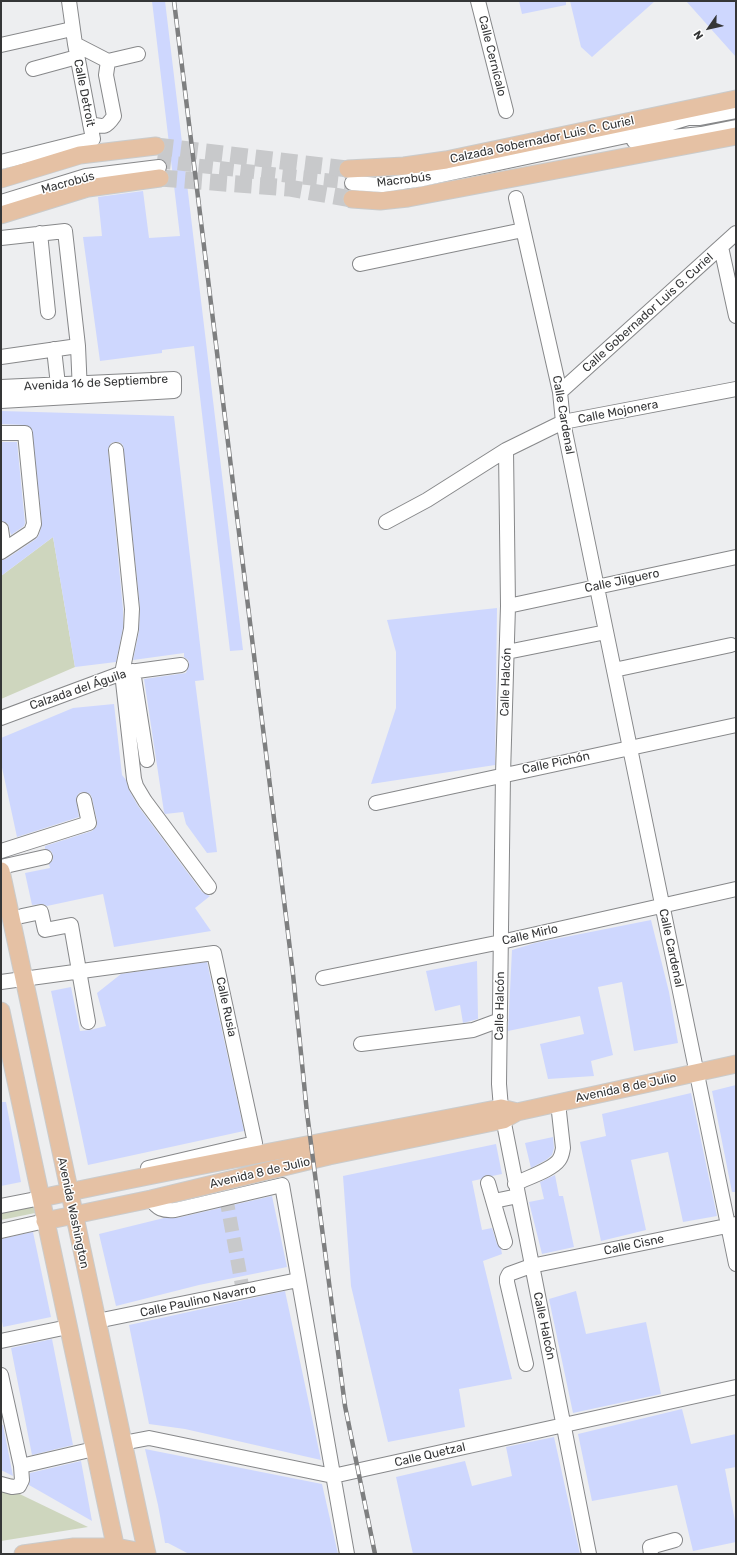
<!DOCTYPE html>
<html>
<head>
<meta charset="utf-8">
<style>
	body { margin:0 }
	#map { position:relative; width:737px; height:1555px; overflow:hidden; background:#edeef0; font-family:Rubik,sans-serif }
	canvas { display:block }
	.frame { position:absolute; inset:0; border:2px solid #353637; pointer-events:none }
	.north { position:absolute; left:689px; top:8px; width:40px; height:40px; -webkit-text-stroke:3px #fff; paint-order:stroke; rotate:236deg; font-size:11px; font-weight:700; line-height:16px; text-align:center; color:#353637 }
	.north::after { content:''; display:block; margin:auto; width:14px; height:18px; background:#353637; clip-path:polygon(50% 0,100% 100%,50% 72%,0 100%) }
</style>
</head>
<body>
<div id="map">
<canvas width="737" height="1555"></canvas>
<div class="frame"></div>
<div class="north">N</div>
</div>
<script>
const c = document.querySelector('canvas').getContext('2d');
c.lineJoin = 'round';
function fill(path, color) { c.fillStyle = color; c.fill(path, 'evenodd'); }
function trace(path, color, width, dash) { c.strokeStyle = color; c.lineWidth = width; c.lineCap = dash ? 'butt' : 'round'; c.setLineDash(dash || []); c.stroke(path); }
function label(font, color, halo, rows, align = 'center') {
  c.font = font + ' Rubik,sans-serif'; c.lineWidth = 3; c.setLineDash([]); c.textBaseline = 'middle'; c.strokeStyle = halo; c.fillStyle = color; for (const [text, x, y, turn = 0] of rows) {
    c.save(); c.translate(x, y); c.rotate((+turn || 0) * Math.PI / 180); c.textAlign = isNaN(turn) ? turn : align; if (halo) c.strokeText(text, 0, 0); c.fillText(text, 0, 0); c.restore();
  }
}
const green = new Path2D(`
	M 53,537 L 75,667 L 1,699 L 1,576 Z
	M 33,1201 L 35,1213 L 1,1220 L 1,1208 Z
	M 1,1485 L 88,1527 L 1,1541 Z`);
const building = new Path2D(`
	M 152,1 L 165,1 L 243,650 L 230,651 L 194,346 L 162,350 L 162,353 L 100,361 L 83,237 L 102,236 L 98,197 L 143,191 L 149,238 L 180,236 Z
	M 519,1 L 566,1 L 566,5 L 522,14 Z
	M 570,1 L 655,1 L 592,57 L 581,47 Z
	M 686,1 L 736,1 L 736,57 Z
	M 1,411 L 174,416 L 204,680 L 195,681 L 217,852 L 207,853 L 186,824 L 183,812 L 165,814 L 164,812 L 144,679 L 186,673 L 189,664 L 188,660 L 184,657 L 184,653 L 133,660 L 139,631 L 140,608 L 123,445 L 119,442 L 115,442 L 111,443 L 108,450 L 123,609 L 123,628 L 116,662 L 75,667 L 53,537 L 1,576 L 1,560 L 6,559 L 36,539 L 39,535 L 42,523 L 32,429 L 25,425 L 1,424 Z
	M 1,442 L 17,442 L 25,523 L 24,526 L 11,535 L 8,524 L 1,521 Z
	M 497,608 L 495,765 L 371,784 L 396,708 L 396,652 L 387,620 Z
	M 114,704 L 122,775 L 126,780 L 129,790 L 138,806 L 202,892 L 210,896 L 195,908 L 211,931 L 114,947 L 103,894 L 47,906 L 43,904 L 32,905 L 25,873 L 50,868 L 49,864 L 53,860 L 53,855 L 51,851 L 45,849 L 45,846 L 92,831 L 97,826 L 97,821 L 92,798 L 90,794 L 83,792 L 79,793 L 76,798 L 79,817 L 17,837 L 1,763 L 1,738 L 73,708 Z
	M 651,920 L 669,992 L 678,1043 L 634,1051 L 622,982 L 598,987 L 613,1055 L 591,1061 L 594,1076 L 548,1079 L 540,1044 L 584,1034 L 580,1016 L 508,1031 L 512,950 L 535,943 Z
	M 477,961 L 478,1019 L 463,1023 L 460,1005 L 435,1011 L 426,971 Z
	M 207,962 L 244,1131 L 88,1165 L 51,991 L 71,987 L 80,1031 L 90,1030 L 106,1026 L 97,993 L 121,974 Z
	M 736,1085 L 736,1192 L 732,1192 L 712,1091 Z
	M 691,1093 L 717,1216 L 683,1222 L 668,1152 L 631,1160 L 646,1230 L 601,1241 L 580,1142 L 606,1136 L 602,1114 Z
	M 1,1102 L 6,1102 L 21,1182 L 1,1186 Z
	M 553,1137 L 554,1148 L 552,1155 L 546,1160 L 531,1168 L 525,1143 Z
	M 496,1144 L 502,1174 L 492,1176 L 486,1175 L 481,1179 L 472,1181 L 482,1230 L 492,1228 L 497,1244 L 501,1249 L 502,1254 L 483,1261 L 512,1379 L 459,1389 L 465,1427 L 388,1442 L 351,1286 L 343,1176 Z
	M 555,1175 L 559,1196 L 563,1196 L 574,1247 L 542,1254 L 529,1202 L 544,1199 L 540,1182 Z
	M 272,1196 L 287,1267 L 199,1285 L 116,1306 L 99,1234 L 164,1218 L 177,1218 Z
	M 33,1232 L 51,1317 L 3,1327 L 1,1316 L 1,1239 Z
	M 285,1291 L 321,1460 L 185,1429 L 149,1424 L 129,1325 Z
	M 576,1291 L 586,1334 L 646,1322 L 661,1394 L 573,1413 L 549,1299 Z
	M 52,1339 L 73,1445 L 32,1455 L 11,1348 Z
	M 682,1409 L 691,1444 L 736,1434 L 736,1467 L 725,1469 L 736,1526 L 736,1542 L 693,1551 L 677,1485 L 592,1501 L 578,1434 Z
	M 1,1425 L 3,1425 L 13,1476 L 1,1470 Z
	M 554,1437 L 580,1554 L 413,1554 L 396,1477 L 465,1461 L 472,1486 L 512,1476 L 506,1447 Z
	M 145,1449 L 322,1484 L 338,1554 L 189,1554 L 168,1543 L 165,1543 L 158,1505 Z
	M 81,1461 L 92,1521 L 29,1485 L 30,1473 Z`);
const minorTunnel = new Path2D(`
	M 157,161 L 352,183
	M 226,1197 L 243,1291`);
const majorTunnel = new Path2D(`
	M 156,146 L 348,169
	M 160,178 L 289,188 L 352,199`);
const minor = new Path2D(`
	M 478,1 L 506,111
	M 75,44 L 108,61 L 138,54
	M 1,45 L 72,29
	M 33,69 L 77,57
	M 90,124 C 104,127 106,128 114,116 L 106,75 L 108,61
	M 634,141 L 701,134 L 736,127
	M 1,162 L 93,139 L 75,44 L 69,1
	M 352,183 L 382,185 L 423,179 L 631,135 L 688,118 L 700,118 L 736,111
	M 516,198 L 560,392 L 563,422 L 736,1264
	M 1,202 L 86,176 L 159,167
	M 40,233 L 48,312
	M 1,238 L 65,231 L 78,346 L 80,392
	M 721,247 L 736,316
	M 360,264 L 523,230
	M 54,349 L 58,385
	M 1,357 L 78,346
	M 1,387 L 174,379 L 174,391 L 1,401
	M 560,392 L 736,233
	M 1,433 L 25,433 L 34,524 L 31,532 L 1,552
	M 116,450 L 132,609 L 131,629 L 122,673 L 134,779 L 136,786 L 145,801 L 209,887
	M 506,450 L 508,606 L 503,774 L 499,1084 L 501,1108 L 589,1554
	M 386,522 L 427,500 L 506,450 L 563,422 L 736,389
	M 1,529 L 4,550
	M 508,606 L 736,557
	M 507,652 L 606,632
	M 614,670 L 731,645
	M 133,671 L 147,760
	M 1,718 L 122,673 L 181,665
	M 376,803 L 736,725
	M 1,851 L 89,823 L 84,800
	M 1,867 L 45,857
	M 22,916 L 41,912 L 45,930 L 71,925 L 88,1022
	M 323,978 L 501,942 L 736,889
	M 1,982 L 214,953 L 255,1143 L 148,1168
	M 361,1044 L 473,1030 L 500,1020
	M 488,1183 L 505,1242
	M 515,1184 C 526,1178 552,1170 559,1160 C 562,1156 562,1153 563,1148 L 558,1103
	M 151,1199 C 157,1209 163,1211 175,1210 L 282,1185 L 347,1554
	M 494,1201 L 518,1196
	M 1,1206 L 41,1198
	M 1,1231 L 45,1221
	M 97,1321 L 298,1280
	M 1,1341 L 68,1327
	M 526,1364 L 507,1282 L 507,1278 L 509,1274 L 531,1266 L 736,1224
	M 1,1375 L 21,1466 L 22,1480 L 19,1486 L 12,1487 L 1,1484
	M 123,1443 L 149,1438 L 333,1476 L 736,1387
	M 21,1466 L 94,1449
	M 651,1554 L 650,1547 L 675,1540`);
const major = new Path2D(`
	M 348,169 L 404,166 L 446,160 L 736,99
	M 1,179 L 80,155 L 156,146
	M 352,199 L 380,201 L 408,198 L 736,136
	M 1,215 L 88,188 L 160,178
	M 1,871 L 147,1554
	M 1,1011 L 117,1554
	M 41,1198 C 194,1165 347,1138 501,1108 L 517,1112
	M 45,1221 L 151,1199 L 329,1156 L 503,1120 L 517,1112 L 736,1064
	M 23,1554 L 74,1547 L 116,1547 L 147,1553`);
const rail = new Path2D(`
	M 174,1 L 293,974 L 307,1113 L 345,1406 L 375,1554`);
const streetNames = [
	["Calle Cernícalo",492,56,76],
	["Calle Detroit",84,93,79],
	["Calzada Gobernador Luis C. Curiel",542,140,-12],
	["Macrobús",404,180,-7],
	["Macrobús",68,183,-15],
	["Calle Gobernador Luis G. Curiel",648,313,-42],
	["Avenida 16 de Septiembre",96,383,-3],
	["Calle Mojonera",618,412,-11],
	["Calle Cardenal",563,415,80],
	["Calle Jilguero",622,581,-12],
	["Calle Halcón",506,682,-88],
	["Calzada del Águila",78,690,-19],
	["Calle Pichón",556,763,-12],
	["Calle Mirlo",530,935,-13],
	["Calle Cardenal",671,948,78],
	["Calle Halcón",500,1006,-89],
	["Calle Rusia",226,1007,78],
	["Avenida 8 de Julio",626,1088,-12],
	["Avenida 8 de Julio",260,1173,-13],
	["Avenida Washington",73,1213,78],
	["Calle Cisne",634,1245,-12],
	["Calle Paulino Navarro",198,1301,-12],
	["Calle Halcón",544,1326,78],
	["Calle Quetzal",430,1455,-13]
];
fill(green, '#ced6be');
fill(building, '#ced7fe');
trace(minorTunnel, '#c8c9cb', 14, [14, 7]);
trace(majorTunnel, '#c8c9cb', 17, [17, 8]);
trace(minor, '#87888a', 16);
trace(major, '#cacbcb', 19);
trace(minor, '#fff', 14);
trace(major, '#e5c1a4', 17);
trace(rail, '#7e7f80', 4.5);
trace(rail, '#fff', 3, [9]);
label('12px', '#353637', '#fff', streetNames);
</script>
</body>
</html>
